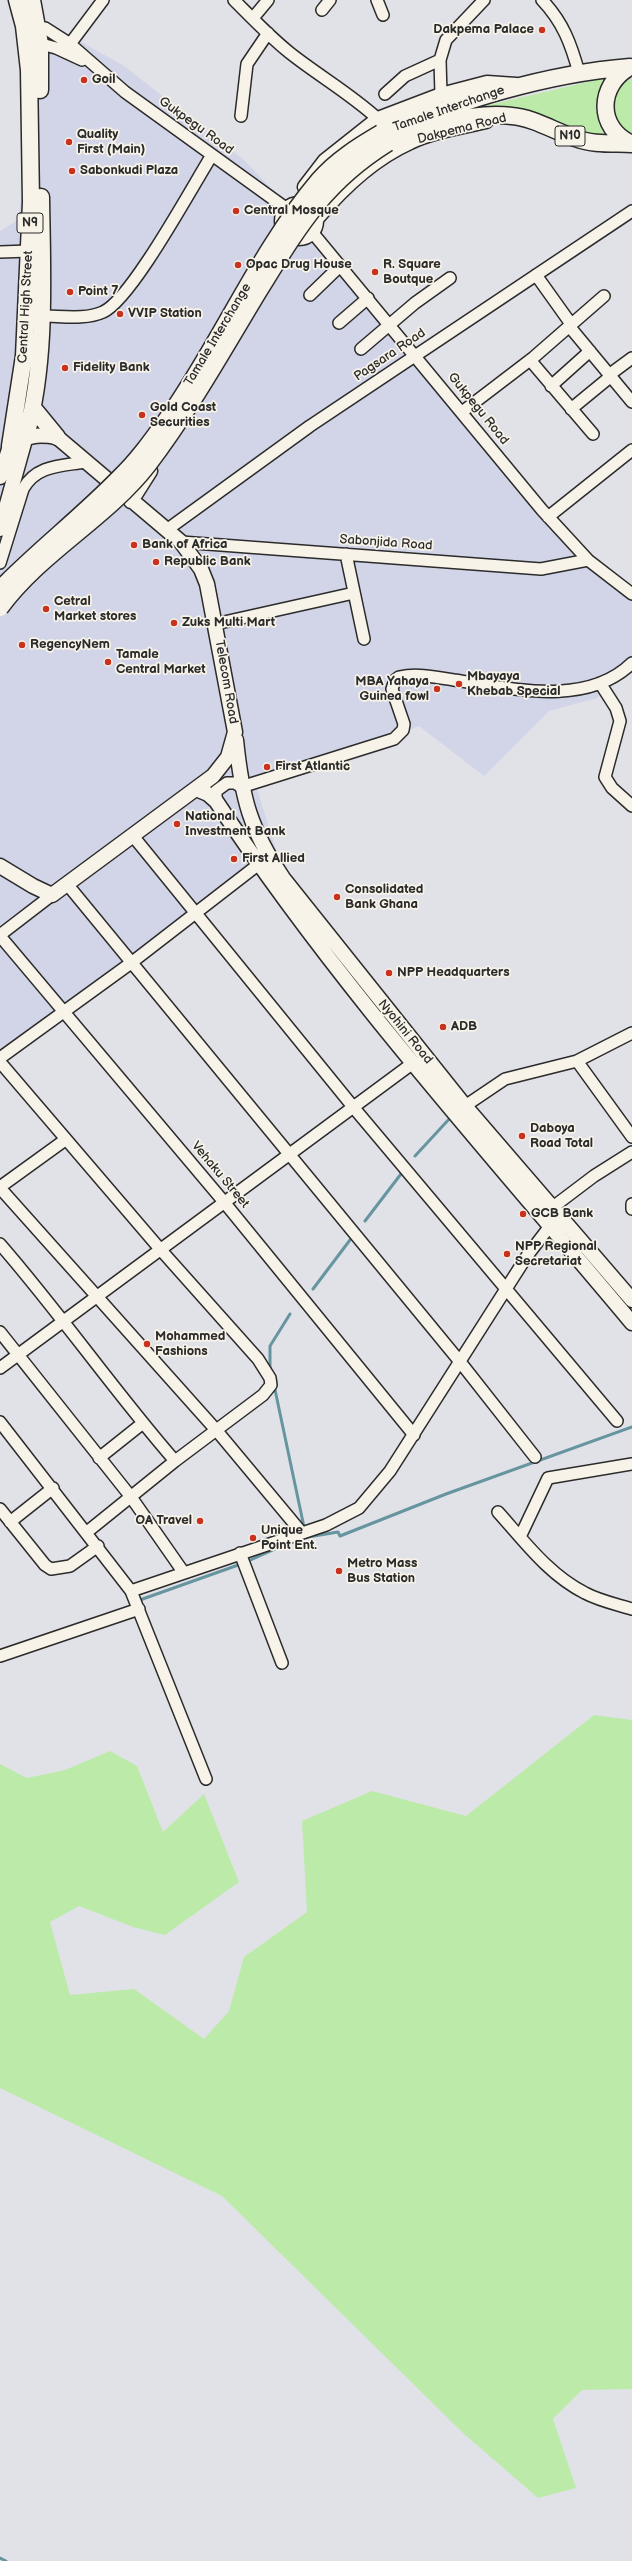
<!DOCTYPE html>
<html>
<head>
<meta charset="utf-8">
<style>
	body { margin:0 }
	canvas { display:block; background:#e1e1e8 }
</style>
</head>
<body>
<canvas width="632" height="2561"></canvas>
<script>
const c = document.querySelector('canvas').getContext('2d');
c.lineJoin = 'round';
function fill(path, color) { c.fillStyle = color; c.fill(path, 'evenodd'); }
function trace(path, color, width, dash) { c.strokeStyle = color; c.lineWidth = width; c.lineCap = dash ? 'butt' : 'round'; c.setLineDash(dash || []); c.stroke(path); }
function label(font, color, halo, rows, align = 'center') {
  c.font = font + ' "Balsamiq Sans",sans-serif'; c.lineWidth = 3.5; c.setLineDash([]); c.textBaseline = 'middle'; c.strokeStyle = halo; c.fillStyle = color; for (const [text, x, y, turn = 0] of rows) {
    c.save(); c.translate(x, y); c.rotate((+turn || 0) * Math.PI / 180); c.textAlign = isNaN(turn) ? turn : align; if (halo) c.strokeText(text, 0, 0); c.fillText(text, 0, 0); c.restore();
  }
}
const built = new Path2D(`
	M 48,23 L 124,66 L 244,160 L 361,282 L 575,555 L 632,600 L 632,667 L 597,698 L 549,711 L 484,776 L 419,726 L 257,789 L 276,850 L 206,914 L 0,1065 L 0,231 L 18,220 Z`);
const green = new Path2D(`
	M 609,77 C 593,97 593,118 607,140 L 467,110 Z
	M 632,78 L 632,139 C 627,135 619,130 615,124 C 606,108 617,85 632,78 Z
	M 594,1715 L 632,1720 L 632,2389 L 582,2390 L 553,2419 L 576,2488 L 538,2498 L 463,2433 L 222,2196 L 0,2088 L 0,1764 L 27,1778 L 65,1770 L 110,1751 L 137,1766 L 163,1832 L 204,1794 L 239,1882 L 165,1935 L 133,1927 L 79,1906 L 50,1922 L 70,1995 L 134,1989 L 204,2039 L 229,2011 L 244,1957 L 307,1912 L 302,1821 L 372,1791 L 466,1816 Z`);
const stream = new Path2D(`
	M 415,1156 L 451,1117
	M 365,1221 L 404,1170
	M 313,1289 L 353,1236
	M 270,1370 L 270,1346 L 290,1314
	M 274,1385 L 304,1527
	M 302,1538 L 338,1532 L 340,1536 L 446,1494 L 632,1427
	M 246,1562 L 291,1542
	M 137,1601 L 241,1564
	M 0,2558 L 6,2561`);
const minor = new Path2D(`
	M 234,0 C 252,18 270,37 290,53 C 319,76 351,94 378,119
	M 377,0 L 383,15
	M 542,0 C 563,22 571,44 579,73
	M 322,10 L 330,0
	M 253,18 L 268,0
	M 30,27 L 45,28 L 70,44 L 125,92 L 287,209
	M 34,42 L 56,48 L 82,60
	M 70,44 L 103,0
	M 385,94 L 405,76 L 440,60
	M 441,95 L 440,60 L 446,40 L 484,0
	M 241,116 L 247,64 L 268,33
	M 312,232 L 542,510 L 588,560 L 632,594
	M 0,252 L 29,251
	M 536,275 L 571,324
	M 310,295 L 340,266
	M 43,316 C 61,316 86,320 103,312 C 131,300 192,187 212,155
	M 339,323 L 368,298
	M 569,326 L 632,402
	M 361,349 L 415,303 L 450,278
	M 530,360 L 593,434
	M 609,375 L 632,358
	M 551,386 L 590,351
	M 571,409 L 610,377
	M 462,412 L 534,357 L 604,296
	M 548,517 L 632,450
	M 168,529 L 310,426 L 632,211
	M 181,542 L 541,569 L 588,560
	M 346,554 L 364,639
	M 0,563 L 23,489 C 36,465 61,466 85,462
	M 215,624 L 354,593
	M 600,683 L 616,708 L 620,721 L 605,777 L 612,788 L 632,806
	M 216,801 L 216,791 L 227,783 L 235,783 L 241,787 L 394,739 L 403,730 L 404,724 L 392,689 L 395,680 L 399,677 C 417,673 436,677 454,680 C 510,688 586,708 632,663
	M 133,836 L 354,1108 L 617,1421
	M 67,884 L 461,1363 L 535,1457
	M 0,935 L 52,895
	M 0,936 L 224,1202 L 414,1435
	M 0,1058 L 131,963 L 259,864
	M 577,1061 L 632,1033
	M 0,1062 L 160,1249 L 258,1359 L 270,1378 L 271,1385 L 263,1395 L 175,1461 L 87,1532
	M 465,1106 L 505,1079 L 577,1061 L 632,1137
	M 0,1187 L 65,1140
	M 0,1188 L 217,1431 L 302,1533
	M 632,1204 L 632,1209
	M 553,1207 L 594,1176 L 632,1152
	M 0,1244 C 61,1314 114,1391 175,1461
	M 0,1332 L 131,1497 L 184,1573
	M 0,1368 L 413,1063
	M 0,1422 L 131,1591 L 206,1779
	M 99,1458 L 143,1423
	M 0,1509 L 45,1565 L 51,1569 L 70,1566 L 98,1546
	M 498,1512 C 524,1541 549,1575 585,1593 C 600,1601 616,1604 632,1609
	M 10,1522 L 53,1488
	M 520,1537 L 548,1478 L 632,1464
	M 240,1553 L 282,1663
	M 131,1591 L 326,1525 L 359,1508 L 390,1471 L 527,1256 L 550,1226
	M 0,1656 L 139,1609`);
const major = new Path2D(`
	M 305,187 L 325,161 L 378,119 L 441,95 L 487,83 L 516,85
	M282 221a17 17 0 1 1 34 0a17 17 0 1 1-34 0Z
	M 316,219 C 342,188 372,159 410,142 C 433,131 461,127 486,121
	M 0,477 L 10,446 C 27,435 38,434 57,437 L 181,542 L 201,569 L 207,584 L 235,732 L 228,757 L 213,776 L 52,895 L 33,886 L 0,866
	M 131,501 L 150,471
	M 0,529 L 26,436
	M 236,740 C 242,799 250,829 283,878 L 465,1106 L 632,1300
	M 196,789 L 208,794 L 216,801 C 339,987 489,1152 632,1323`);
const highway = new Path2D(`
	M 32,0 L 40,44 L 40,90
	M 630,67 C 598,85 596,128 632,144
	M 381,133 C 461,101 543,74 630,67
	M 388,143 C 428,127 468,111 512,116 C 534,118 554,131 575,138 C 593,145 613,143 632,144
	M 34,409 L 57,437
	M 26,436 C 47,359 42,276 41,197
	M 10,446 L 24,356 L 31,202 L 29,70 L 24,26 L 17,0`);
const highwayBridge = new Path2D(`
	M 0,589 C 38,550 81,517 119,478 C 137,461 152,440 167,419 C 221,343 258,252 319,180 C 336,160 359,146 381,133
	M 0,608 C 41,552 106,519 148,465 C 189,411 222,352 257,294 C 297,230 322,184 388,143`);
const markers = [
	[542,30,4,"#c8321e"],
	[84,80,4,"#c8321e"],
	[69,142,4,"#c8321e"],
	[72,171,4,"#c8321e"],
	[236,211,4,"#c8321e"],
	[238,265,4,"#c8321e"],
	[375,272,4,"#c8321e"],
	[70,292,4,"#c8321e"],
	[120,314,4,"#c8321e"],
	[65,368,4,"#c8321e"],
	[142,415,4,"#c8321e"],
	[134,545,4,"#c8321e"],
	[156,562,4,"#c8321e"],
	[46,609,4,"#c8321e"],
	[174,623,4,"#c8321e"],
	[22,645,4,"#c8321e"],
	[108,662,4,"#c8321e"],
	[459,684,4,"#c8321e"],
	[437,689,4,"#c8321e"],
	[267,767,4,"#c8321e"],
	[177,824,4,"#c8321e"],
	[234,859,4,"#c8321e"],
	[337,897,4,"#c8321e"],
	[389,973,4,"#c8321e"],
	[443,1027,4,"#c8321e"],
	[522,1136,4,"#c8321e"],
	[523,1214,4,"#c8321e"],
	[507,1254,4,"#c8321e"],
	[147,1344,4,"#c8321e"],
	[200,1521,4,"#c8321e"],
	[253,1538,4,"#c8321e"],
	[339,1571,4,"#c8321e"]
];
const shields = [
	[570,136,30],
	[30,223,26]
];
const shieldNames = [
	["N10",570,136],
	["N9",30,223]
];
const poiNames = [
	["Dakpema Palace",534,30,"right"],
	["Goil",92,80],
	["Quality",77,135],
	["First (Main)",77,150],
	["Sabonkudi Plaza",80,171],
	["Central Mosque",244,211],
	["Opac Drug House",246,265],
	["R. Square",383,265],
	["Boutque",383,280],
	["Point 7",78,292],
	["VVIP Station",128,314],
	["Fidelity Bank",73,368],
	["Gold Coast",150,408],
	["Securities",150,423],
	["Bank of Africa",142,545],
	["Republic Bank",164,562],
	["Cetral",54,602],
	["Market stores",54,617],
	["Zuks Multi Mart",182,623],
	["RegencyNem",30,645],
	["Tamale",116,655],
	["Central Market",116,670],
	["Mbayaya",467,677],
	["Khebab Special",467,692],
	["MBA Yahaya",429,682,"right"],
	["Guinea fowl",429,697,"right"],
	["First Atlantic",275,767],
	["National",185,817],
	["Investment Bank",185,832],
	["First Allied",242,859],
	["Consolidated",345,890],
	["Bank Ghana",345,905],
	["NPP Headquarters",397,973],
	["ADB",451,1027],
	["Daboya",530,1129],
	["Road Total",530,1144],
	["GCB Bank",531,1214],
	["NPP Regional",515,1247],
	["Secretariat",515,1262],
	["Mohammed",155,1337],
	["Fashions",155,1352],
	["OA Travel",192,1521,"right"],
	["Unique",261,1531],
	["Point Ent.",261,1546],
	["Metro Mass",347,1564],
	["Bus Station",347,1579]
];
const streetNames = [
	["Tamale Interchange",449,109,-19],
	["Gukpegu Road",196,126,36],
	["Dakpema Road",462,129,-14],
	["Central High Street",26,307,-87],
	["Tamale Interchange",218,335,-59],
	["Pagsara Road",390,355,-34],
	["Gukpegu Road",478,409,51],
	["Sabonjida Road",386,543,4],
	["Telecom Road",226,682,80],
	["Nyohini Road",405,1032,51],
	["Vehaku Street",220,1175,50]
];
fill(built, '#d2d4e8');
fill(green, '#bceba9');
trace(stream, '#6695a0', 3);
trace(minor, '#2b2b2b', 14);
trace(major, '#2b2b2b', 17);
trace(highway, '#2b2b2b', 19);
trace(minor, '#f7f3e8', 11);
trace(major, '#f7f3e8', 14);
trace(highway, '#f7f3e8', 16);
trace(highwayBridge, '#2b2b2b', 19, []);
trace(highwayBridge, '#f7f3e8', 16);
for (const [x, y, r, color] of markers) { const dot = new Path2D(); dot.arc(x, y, r, 0, 2 * Math.PI); c.fillStyle = color; c.fill(dot); trace(dot, '#f7f3e8', 1.5); }
for (const [x, y, w] of shields) { const box = new Path2D(); box.roundRect(x - w / 2, y - 10, w, 20, 3); c.fillStyle = '#f7f3e8'; c.fill(box); trace(box, '#2b2b2b', 1); }
label('bold 12px', '#2b2b2b', null, shieldNames);
label('bold 13px', '#2b2b2b', '#f7f3e8', poiNames, 'left');
label('13px', '#2b2b2b', '#f7f3e8', streetNames);
</script>
</body>
</html>
